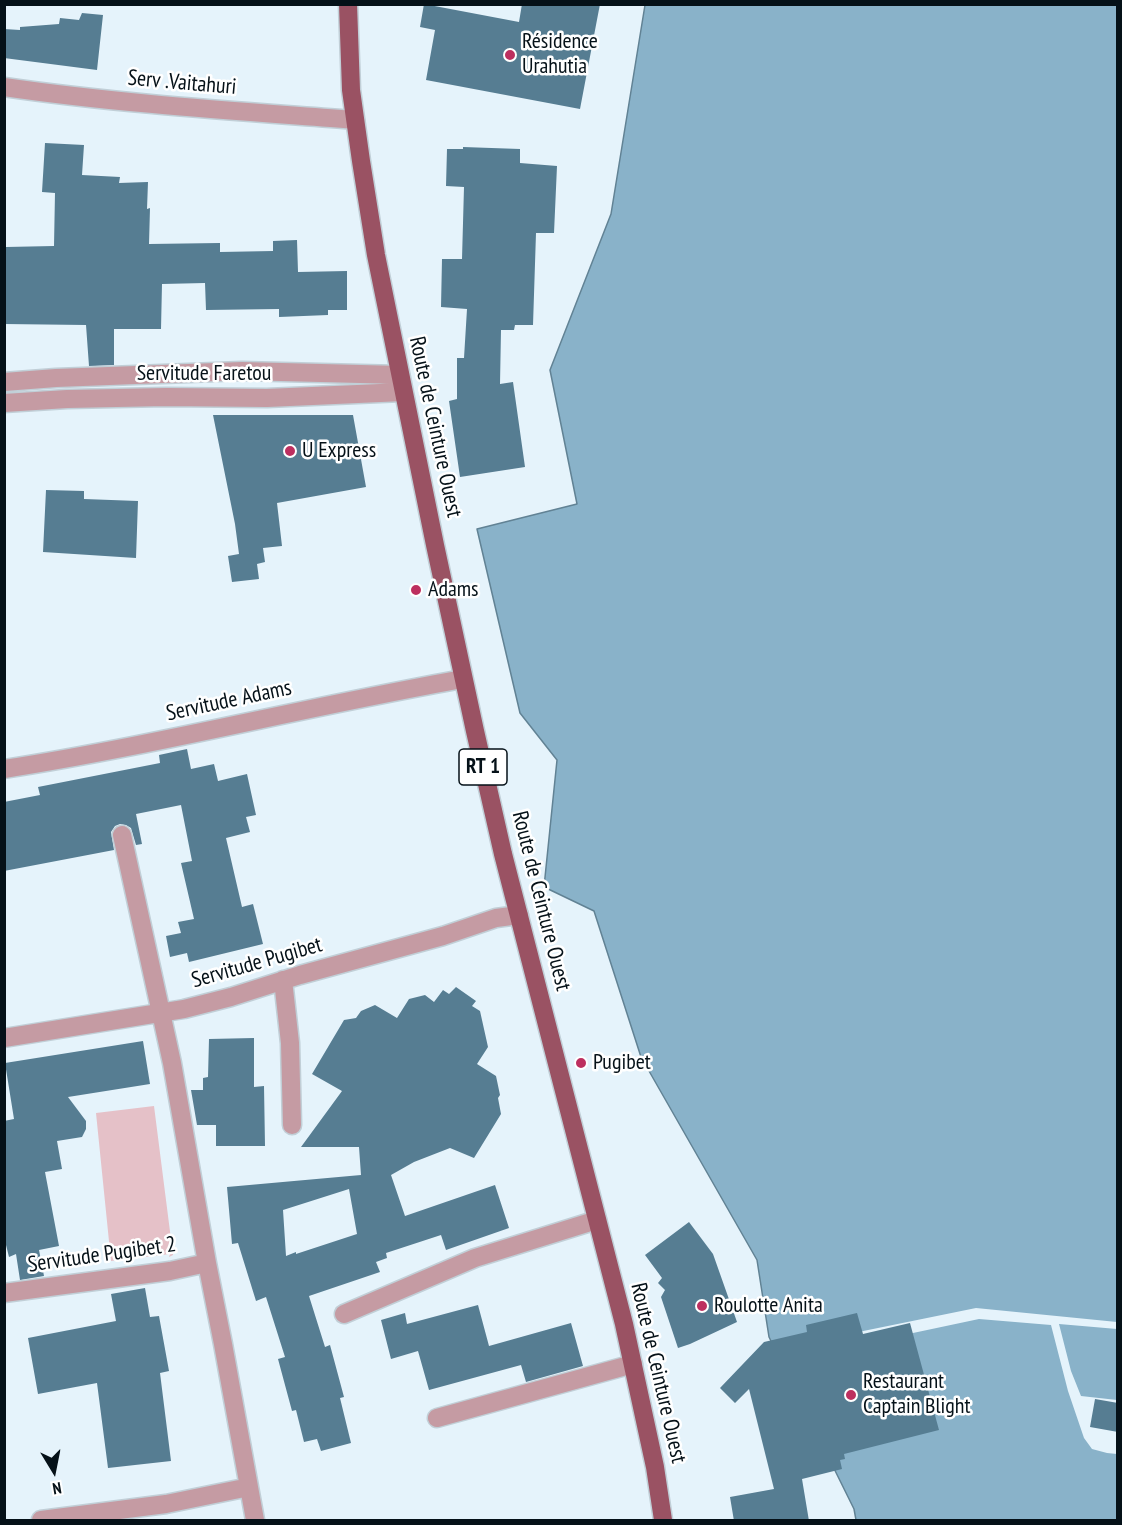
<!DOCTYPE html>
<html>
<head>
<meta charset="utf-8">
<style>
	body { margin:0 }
	#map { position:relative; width:1122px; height:1525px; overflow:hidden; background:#e5f3fb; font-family:"PT Sans Narrow",sans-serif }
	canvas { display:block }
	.frame { position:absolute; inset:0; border:6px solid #051118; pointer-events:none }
	.north { position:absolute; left:24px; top:1441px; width:60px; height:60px; -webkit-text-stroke:4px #fff; paint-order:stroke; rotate:170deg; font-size:16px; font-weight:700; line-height:24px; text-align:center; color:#051118 }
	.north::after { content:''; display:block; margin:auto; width:21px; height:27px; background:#051118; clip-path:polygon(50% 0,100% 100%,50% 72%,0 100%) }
</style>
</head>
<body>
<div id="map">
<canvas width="1122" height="1525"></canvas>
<div class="frame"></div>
<div class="north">N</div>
</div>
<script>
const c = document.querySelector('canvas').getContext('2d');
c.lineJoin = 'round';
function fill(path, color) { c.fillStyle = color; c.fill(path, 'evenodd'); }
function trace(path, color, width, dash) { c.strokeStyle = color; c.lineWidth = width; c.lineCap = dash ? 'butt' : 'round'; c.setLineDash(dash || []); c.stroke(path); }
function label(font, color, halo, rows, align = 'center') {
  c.font = font + ' "PT Sans Narrow",sans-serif'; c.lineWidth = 5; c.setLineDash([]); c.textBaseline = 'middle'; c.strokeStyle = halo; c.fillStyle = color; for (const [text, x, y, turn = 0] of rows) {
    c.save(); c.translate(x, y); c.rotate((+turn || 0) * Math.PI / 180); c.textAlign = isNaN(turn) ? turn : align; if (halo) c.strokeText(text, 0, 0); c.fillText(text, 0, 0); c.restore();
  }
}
const green = new Path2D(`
	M 154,1106 L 173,1255 L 169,1257 L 170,1254 L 111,1261 L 96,1113 Z`);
const water = new Path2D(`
	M 645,5 L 1117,5 L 1117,1520 L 856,1520 L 854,1509 L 769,1337 L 757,1260 L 641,1057 L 594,911 L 544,887 L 557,760 L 520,713 L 477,529 L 577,504 L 550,370 L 611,214 Z`);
const pier = new Path2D(`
	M 976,1308 L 1117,1322 L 1117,1329 L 1059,1324 L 1071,1371 L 1081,1396 L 1117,1400 L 1117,1454 L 1107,1453 L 1092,1449 L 1084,1438 L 1068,1391 L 1051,1325 L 979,1319 L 781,1361 L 775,1349 Z`);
const building = new Path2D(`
	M 424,4 L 519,22 L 522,4 L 600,4 L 580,109 L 426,80 L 435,30 L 420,27 Z
	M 82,13 L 103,15 L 97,70 L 4,58 L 4,29 L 20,30 L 20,27 L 59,24 L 60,18 L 79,20 Z
	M 45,143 L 84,145 L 82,175 L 120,177 L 119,183 L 148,182 L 147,209 L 150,208 L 149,244 L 220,243 L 220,252 L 273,251 L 273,241 L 297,240 L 298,272 L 347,271 L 347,310 L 328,310 L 328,315 L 279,317 L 279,309 L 206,310 L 205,283 L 162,284 L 161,329 L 114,329 L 114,365 L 89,366 L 86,325 L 4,324 L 4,252 L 6,252 L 6,247 L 54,246 L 55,193 L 42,192 Z
	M 463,147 L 520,149 L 520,163 L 557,166 L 554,233 L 536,233 L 533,325 L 515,325 L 514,330 L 501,330 L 500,384 L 513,382 L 525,467 L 460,477 L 449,401 L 457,399 L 457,358 L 464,358 L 467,309 L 441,307 L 442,259 L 462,259 L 464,187 L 446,186 L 447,149 L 463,149 Z
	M 213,415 L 353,415 L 366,487 L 277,503 L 282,546 L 263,548 L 265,562 L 257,564 L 259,579 L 232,582 L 228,556 L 239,554 L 235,524 Z
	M 46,490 L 84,491 L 84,499 L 138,501 L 136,558 L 43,552 Z
	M 187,749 L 191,769 L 214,764 L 218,781 L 247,774 L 256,815 L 246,817 L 250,832 L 226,838 L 242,907 L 253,904 L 263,944 L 189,962 L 187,953 L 170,957 L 166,936 L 181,933 L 178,922 L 194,919 L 181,863 L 192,861 L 181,805 L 136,814 L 142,844 L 136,845 L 131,828 L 126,825 L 120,824 L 115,826 L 111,832 L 114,850 L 4,871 L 4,802 L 40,795 L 38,787 L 160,763 L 159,755 Z
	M 456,987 L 476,1001 L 472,1006 L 480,1011 L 488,1047 L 477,1064 L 496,1076 L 500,1095 L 498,1098 L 501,1114 L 474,1158 L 450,1148 L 414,1162 L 391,1175 L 405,1216 L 495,1185 L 509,1228 L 446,1250 L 441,1235 L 386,1253 L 387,1258 L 376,1262 L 380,1272 L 309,1296 L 325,1347 L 330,1345 L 344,1397 L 340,1398 L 351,1443 L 321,1451 L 317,1439 L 304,1442 L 296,1410 L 292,1411 L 278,1359 L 285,1357 L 266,1297 L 256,1301 L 238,1243 L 232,1244 L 227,1187 L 361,1175 L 359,1147 L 301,1147 L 342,1091 L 312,1074 L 344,1020 L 356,1018 L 361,1011 L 375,1005 L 397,1018 L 409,999 L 425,995 L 434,1002 L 443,990 L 449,994 ZM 349,1189 L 357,1234 L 296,1254 L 296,1252 L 286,1256 L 283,1210 Z
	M 254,1038 L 254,1087 L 264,1086 L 265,1146 L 216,1146 L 216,1125 L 197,1125 L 191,1090 L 203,1090 L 203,1078 L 208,1077 L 209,1039 Z
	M 143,1041 L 150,1084 L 68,1097 L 86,1121 L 86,1129 L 82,1137 L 57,1141 L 62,1169 L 45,1172 L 59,1246 L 39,1250 L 44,1276 L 20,1280 L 16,1254 L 9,1257 L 4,1237 L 4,1121 L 14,1119 L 5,1063 Z
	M 689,1222 L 713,1254 L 737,1322 L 690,1344 L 678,1348 L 661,1297 L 665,1290 L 658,1283 L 662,1278 L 645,1255 Z
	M 145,1288 L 150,1317 L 159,1316 L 169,1371 L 160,1373 L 171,1461 L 108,1468 L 97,1383 L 38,1394 L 28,1338 L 116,1321 L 111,1294 Z
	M 478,1305 L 489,1346 L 571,1323 L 583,1366 L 526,1382 L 521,1365 L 429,1390 L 418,1351 L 391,1359 L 381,1320 L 405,1313 L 407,1324 Z
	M 857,1313 L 863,1334 L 910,1323 L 939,1430 L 844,1454 L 845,1459 L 840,1460 L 842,1469 L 802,1479 L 809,1521 L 734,1521 L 730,1497 L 774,1489 L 749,1389 L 735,1403 L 720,1388 L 764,1342 L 807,1332 L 806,1325 Z
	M 1095,1399 L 1118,1403 L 1118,1432 L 1090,1427 Z`);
const street = new Path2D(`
	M 4,87 C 121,104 238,111 355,120
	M 4,382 L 56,378 L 242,371 L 400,375
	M 4,403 L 67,399 L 166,397 L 267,398 L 403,392
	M 4,769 C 158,745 310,706 463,679
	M 122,835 L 172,1063 L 207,1263 L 223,1344 L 255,1520
	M 283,980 L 290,1043 L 292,1125
	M 4,1038 L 184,1009 L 231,997 L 300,975 L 443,936 L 496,918 L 519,915
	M 4,1293 L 170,1271 L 207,1263
	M 344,1314 L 475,1258 L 597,1220
	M 437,1418 L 633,1364
	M 41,1520 L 166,1504 L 249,1487`);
const primary = new Path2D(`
	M 348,4 L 351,90 L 361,161 L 376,255 L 435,545 L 475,731 L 503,854 L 624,1324 L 655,1467 L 663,1520`);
const markers = [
	[510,55,6,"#bd2f5f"],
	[290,451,6,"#bd2f5f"],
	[416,590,6,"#bd2f5f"],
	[581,1063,6,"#bd2f5f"],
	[702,1306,6,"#bd2f5f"],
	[851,1395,6,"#bd2f5f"]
];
const shields = [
	[483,767,48]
];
const shieldNames = [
	["RT 1",483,767]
];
const poiNames = [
	["Résidence",522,42],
	["Urahutia",522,67],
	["U Express",302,451],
	["Adams",428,590],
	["Pugibet",593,1063],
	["Roulotte Anita",714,1306],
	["Restaurant",863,1382],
	["Captain Blight",863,1407]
];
const streetNames = [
	["Serv .Vaitahuri",182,83,5],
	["Servitude Faretou",204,374],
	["Route de Ceinture Ouest",435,427,78],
	["Servitude Adams",229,701,-12],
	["Route de Ceinture Ouest",541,901,76],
	["Servitude Pugibet",257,963,-16],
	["Servitude Pugibet 2",102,1255,-8],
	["Route de Ceinture Ouest",658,1373,77]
];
fill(green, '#e5c1c8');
fill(water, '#89b2c9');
trace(water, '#618294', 1.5);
fill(pier, '#e5f3fb');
fill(building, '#567d92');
trace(street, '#c1cfd7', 21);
trace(primary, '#c1cfd7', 21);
trace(street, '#c59ba3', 18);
trace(primary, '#9a5263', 18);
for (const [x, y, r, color] of markers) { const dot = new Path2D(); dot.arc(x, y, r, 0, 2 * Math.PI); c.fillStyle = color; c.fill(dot); trace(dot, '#fff', 2); }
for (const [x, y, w] of shields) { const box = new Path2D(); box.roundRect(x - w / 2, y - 18, w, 36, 4.5); c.fillStyle = '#fff'; c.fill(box); trace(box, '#051118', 1.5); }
label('bold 21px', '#051118', null, shieldNames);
label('22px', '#051118', '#fff', poiNames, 'left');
label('22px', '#051118', '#fff', streetNames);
</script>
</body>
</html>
